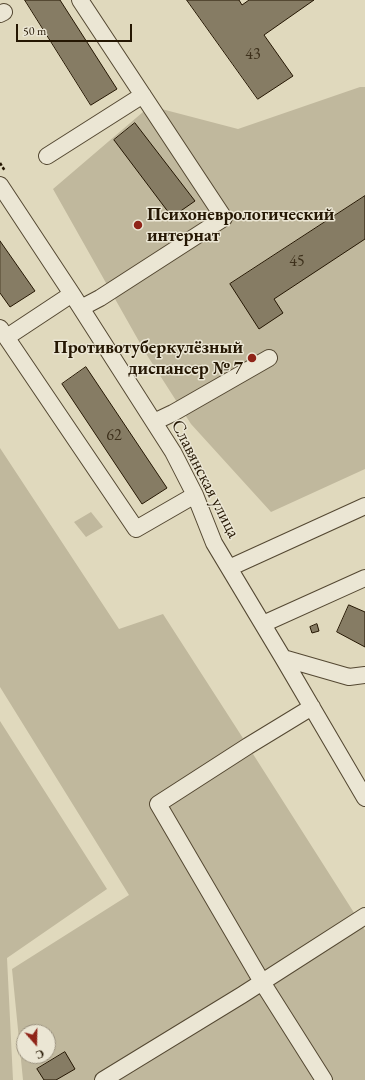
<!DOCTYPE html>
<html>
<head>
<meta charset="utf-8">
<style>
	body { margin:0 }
	#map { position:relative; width:365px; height:1080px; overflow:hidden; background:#e0d9bd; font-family:"EB Garamond",serif }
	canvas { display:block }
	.north { position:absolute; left:16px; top:1024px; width:40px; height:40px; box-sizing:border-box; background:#ebe6d4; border:1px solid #9c9380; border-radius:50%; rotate:160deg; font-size:11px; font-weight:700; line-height:16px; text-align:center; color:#251703 }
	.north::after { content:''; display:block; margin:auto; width:14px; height:18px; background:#8f2418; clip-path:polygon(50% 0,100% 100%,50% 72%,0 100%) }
	.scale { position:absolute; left:16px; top:24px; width:116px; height:18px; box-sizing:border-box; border:2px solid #251703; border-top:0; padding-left:5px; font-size:12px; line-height:14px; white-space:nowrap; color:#251703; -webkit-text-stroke:3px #ebe6d4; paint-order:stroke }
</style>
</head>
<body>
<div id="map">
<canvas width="365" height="1080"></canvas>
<div class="north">С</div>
<div class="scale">50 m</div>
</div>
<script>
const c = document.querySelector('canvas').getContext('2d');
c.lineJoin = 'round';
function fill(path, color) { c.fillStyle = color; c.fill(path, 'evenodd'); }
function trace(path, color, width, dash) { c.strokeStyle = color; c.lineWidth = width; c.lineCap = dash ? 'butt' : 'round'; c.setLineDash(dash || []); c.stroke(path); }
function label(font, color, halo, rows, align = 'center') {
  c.font = font + ' "EB Garamond",serif'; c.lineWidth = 3; c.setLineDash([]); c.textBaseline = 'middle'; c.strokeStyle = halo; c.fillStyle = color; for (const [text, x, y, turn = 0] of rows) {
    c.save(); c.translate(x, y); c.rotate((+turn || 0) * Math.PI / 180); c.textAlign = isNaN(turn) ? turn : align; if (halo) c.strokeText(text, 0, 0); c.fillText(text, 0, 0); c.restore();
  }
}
const green = new Path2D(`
	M 360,87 L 365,87 L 365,469 L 271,512 L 191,424 L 145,352 L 53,189 L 150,106 L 238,129 Z
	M 0,448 L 119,629 L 163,614 L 239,732 L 365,930 L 365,1080 L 23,1080 L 12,969 L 129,895 L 0,687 ZM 24,1032 L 48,1032 L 48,1056 L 24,1056 Z
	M 91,512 L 103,527 L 86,537 L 74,522 Z
	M 0,721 L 107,889 L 7,958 L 13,1080 L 0,1080 Z`);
const building = new Path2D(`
	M 25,0 L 60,0 L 117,89 L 91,105 Z
	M 187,0 L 239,0 L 242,5 L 249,0 L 314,0 L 264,35 L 293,76 L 258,99 Z
	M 135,123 L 195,201 L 172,217 L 114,140 Z
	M 365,196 L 365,239 L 274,299 L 283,313 L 259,329 L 230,284 Z
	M 0,241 L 35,291 L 10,307 L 0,293 Z
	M 86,367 L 167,488 L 142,504 L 62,384 Z
	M 349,605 L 365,612 L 365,647 L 337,632 Z
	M 317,624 L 319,631 L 312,633 L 310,627 Z
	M 65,1052 L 75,1069 L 56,1080 L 44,1080 L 37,1069 Z`);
const path = new Path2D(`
	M 0,163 L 5,171`);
const minor = new Path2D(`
	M 80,0 L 224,218 L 100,298 L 81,308
	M 0,14 L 4,12
	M 47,156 L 143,95
	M 0,185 L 72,294 L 173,452 L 195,495 L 214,543 L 283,658 L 365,798
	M 0,328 L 136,529 L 195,495
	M 7,337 L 72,294
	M 154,422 L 173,413 L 269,358
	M 229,568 L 365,506
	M 263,624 L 365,578
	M 283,658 L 349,677 L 365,675
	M 312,707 L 248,746 L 158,804 L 262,982 L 324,1080
	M 103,1080 L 242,995 L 365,916`);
const markers = [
	[138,225,5,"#8f2418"],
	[252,358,5,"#8f2418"]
];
const numberNames = [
	["43",253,55],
	["45",297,262],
	["62",114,436]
];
const poiNames = [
	["Психоневрологический",147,215],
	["интернат",147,236],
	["Противотуберкулёзный",243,348,"right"],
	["диспансер № 7",243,369,"right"]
];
const streetNames = [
	["Славянская улица",205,479,63]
];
fill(green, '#c0b89d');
fill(building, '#867c64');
trace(building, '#251703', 1);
trace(minor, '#544832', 18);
trace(path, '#251703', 2.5, [3, 2]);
trace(minor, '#ebe6d4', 16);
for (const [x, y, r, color] of markers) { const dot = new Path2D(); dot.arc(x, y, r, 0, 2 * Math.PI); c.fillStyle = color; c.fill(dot); trace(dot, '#ebe6d4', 1.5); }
label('16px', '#3d301b', null, numberNames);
label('bold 18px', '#251703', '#ebe6d4', poiNames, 'left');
label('18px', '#251703', '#ebe6d4', streetNames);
</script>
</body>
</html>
